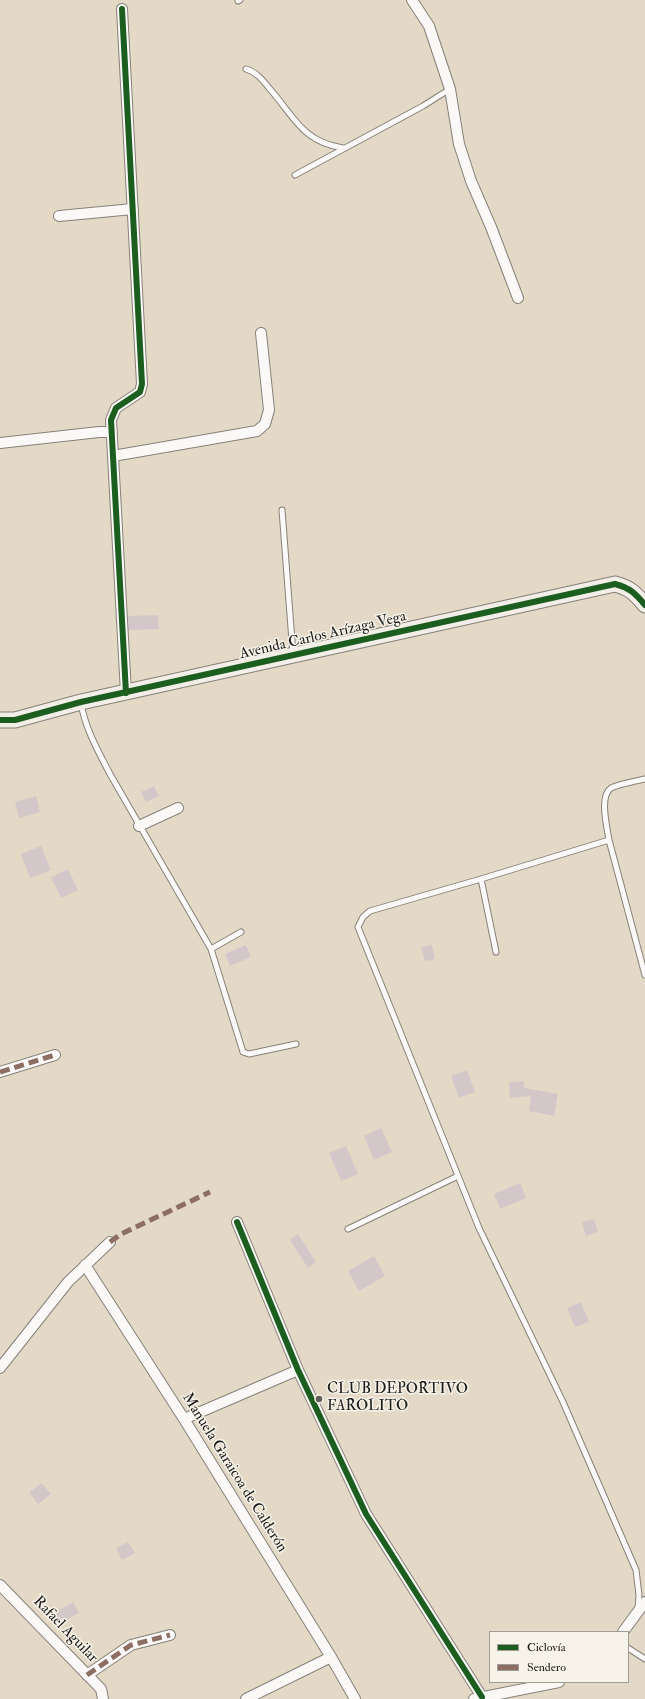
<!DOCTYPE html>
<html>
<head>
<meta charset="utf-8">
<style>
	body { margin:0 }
	#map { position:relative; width:645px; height:1699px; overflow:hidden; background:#e4d9c7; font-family:"IM FELL Double Pica",serif }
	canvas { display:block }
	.legend { position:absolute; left:489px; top:1631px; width:140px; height:52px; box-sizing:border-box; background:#f7f3e8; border:1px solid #9f9d96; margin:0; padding:5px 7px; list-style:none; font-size:12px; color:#1c1c1c }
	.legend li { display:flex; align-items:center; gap:8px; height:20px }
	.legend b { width:20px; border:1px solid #9f9d96 }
</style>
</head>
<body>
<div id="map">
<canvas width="645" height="1699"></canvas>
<ul class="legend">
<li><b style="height:5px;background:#1b5e20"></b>Ciclovía</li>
<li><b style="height:5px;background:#8d6e63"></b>Sendero</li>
</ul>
</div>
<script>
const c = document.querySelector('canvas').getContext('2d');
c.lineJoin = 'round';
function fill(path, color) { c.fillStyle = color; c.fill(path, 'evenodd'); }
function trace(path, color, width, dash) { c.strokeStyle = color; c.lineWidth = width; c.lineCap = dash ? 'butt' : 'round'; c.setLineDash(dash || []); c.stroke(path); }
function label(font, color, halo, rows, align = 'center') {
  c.font = font + ' "IM FELL Double Pica",serif'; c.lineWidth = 3; c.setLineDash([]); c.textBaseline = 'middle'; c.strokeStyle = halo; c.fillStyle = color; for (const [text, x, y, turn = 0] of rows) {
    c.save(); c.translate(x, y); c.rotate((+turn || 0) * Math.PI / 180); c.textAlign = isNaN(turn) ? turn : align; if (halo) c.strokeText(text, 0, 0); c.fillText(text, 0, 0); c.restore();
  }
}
const building = new Path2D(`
	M 158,615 L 159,629 L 129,630 L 128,616 Z
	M 154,786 L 159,796 L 146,802 L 141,792 Z
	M 36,796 L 40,812 L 19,818 L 15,802 Z
	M 41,846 L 51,870 L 30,878 L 21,854 Z
	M 68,869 L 78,890 L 61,898 L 51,877 Z
	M 246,945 L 251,957 L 230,966 L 225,954 Z
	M 432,945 L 435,959 L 425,961 L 421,947 Z
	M 467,1070 L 475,1092 L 459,1098 L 451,1076 Z
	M 524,1081 L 524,1088 L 558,1094 L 554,1116 L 529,1111 L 531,1096 L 510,1098 L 509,1082 Z
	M 381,1128 L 392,1152 L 374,1160 L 364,1136 Z
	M 346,1146 L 358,1174 L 341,1181 L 329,1153 Z
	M 520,1183 L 526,1198 L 500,1209 L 494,1194 Z
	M 594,1219 L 598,1232 L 586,1236 L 582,1222 Z
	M 298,1234 L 316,1262 L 308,1268 L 290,1240 Z
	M 374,1256 L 385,1276 L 359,1291 L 348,1271 Z
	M 581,1302 L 589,1322 L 575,1327 L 567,1308 Z
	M 42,1483 L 51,1494 L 38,1504 L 29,1492 Z
	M 128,1542 L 135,1553 L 122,1560 L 116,1548 Z
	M 73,1602 L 79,1613 L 61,1623 L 55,1612 Z`);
const lane = new Path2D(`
	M 238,1 L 240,0
	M 246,69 C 256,72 262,79 269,88 C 294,116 302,142 343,148
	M 295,175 L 423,106 L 450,89
	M 282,510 L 293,654
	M 81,703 C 85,728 98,751 110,774 L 211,949 L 241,932
	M 609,840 L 645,975
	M 481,879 L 496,952
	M 211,949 L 243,1052 L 249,1054 L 296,1044
	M 348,1229 L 458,1176
	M 638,1609 L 639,1595 L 636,1570 L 563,1402 L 479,1228 L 358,927 L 363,917 L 370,911 L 481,879 L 609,840 C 607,827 599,796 611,788 C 619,784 636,781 645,779
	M 628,1648 L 645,1659`);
const street = new Path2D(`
	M 412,0 L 429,26 L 450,89 L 459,144 L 471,181 L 491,227 L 518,298
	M 122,9 L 142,384 L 140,392 L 116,408 L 111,420 L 126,693
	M 59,216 L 133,209
	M 0,443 L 99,432 L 112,432
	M 113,456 L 257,431 L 265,424 L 269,410 L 261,333
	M 139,826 L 178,808
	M 0,1072 L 55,1055
	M 237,1222 L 298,1370 L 366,1514 L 482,1697
	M 85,1265 L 184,1419 L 331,1657 L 355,1699
	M 0,1368 L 68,1282 L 110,1242
	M 184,1419 L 298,1370
	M 0,1585 L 101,1689 L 103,1699
	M 623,1632 L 645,1602
	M 87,1675 L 131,1645 L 170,1635
	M 246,1699 L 331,1657
	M 474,1699 L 559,1682`);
const secondary = new Path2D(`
	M 0,720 L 15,720 L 81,702 L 615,584 C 630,588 635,593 645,605`);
const quiet = new Path2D(`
	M 0,1072 L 55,1055
	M 110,1242 L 121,1234 L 210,1192
	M 87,1675 L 131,1645 L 170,1635`);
const cycleway = new Path2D(`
	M 122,9 L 142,384 L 140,392 L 116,408 L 111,420 L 126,693
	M 0,720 L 15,720 L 81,702 L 615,584 C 630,588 635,593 645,605
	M 237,1222 L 298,1370 L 366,1514 L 482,1697`);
const markers = [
	[319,1399,4,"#625e58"]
];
const streetNames = [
	["Avenida Carlos Arízaga Vega",323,636,-13],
	["Manuela Garaicoa de Calderón",234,1473,58],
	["Rafael Aguilar",65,1630,46]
];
const poiNames = [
	["CLUB DEPORTIVO",327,1390],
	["FAROLITO",327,1407]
];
fill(building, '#d4c7ca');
trace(lane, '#868078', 7);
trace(street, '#868078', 12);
trace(secondary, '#868078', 17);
trace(lane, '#fbf9f7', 5);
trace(street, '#fbf9f7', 10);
trace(secondary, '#f3efe8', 15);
trace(quiet, '#8d6e63', 5, [10, 5]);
trace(cycleway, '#1b5e20', 6);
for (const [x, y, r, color] of markers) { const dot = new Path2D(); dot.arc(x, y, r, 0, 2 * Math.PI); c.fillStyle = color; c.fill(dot); trace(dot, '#f7f3e8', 1.5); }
label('15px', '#1c1c1c', '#f7f3e8', streetNames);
label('15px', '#1c1c1c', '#f7f3e8', poiNames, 'left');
</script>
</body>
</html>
